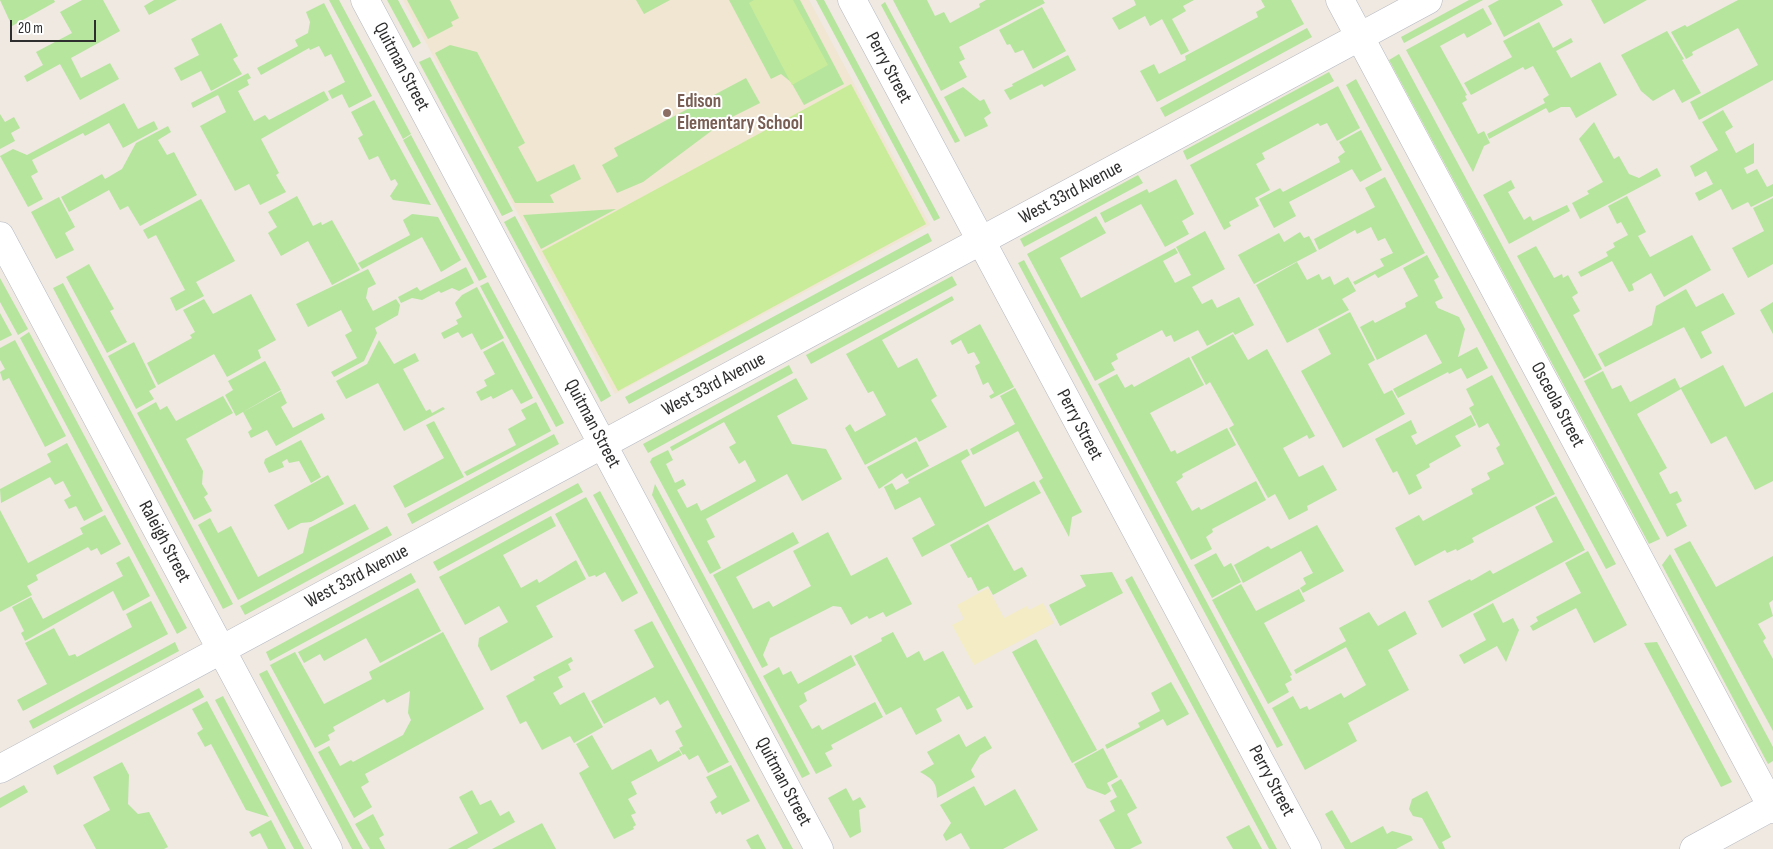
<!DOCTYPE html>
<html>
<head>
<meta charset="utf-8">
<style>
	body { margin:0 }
	#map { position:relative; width:1773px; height:849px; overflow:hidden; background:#efe9e1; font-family:"Sofia Sans Condensed",sans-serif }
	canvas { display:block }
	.scale { position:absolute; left:10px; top:20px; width:86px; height:22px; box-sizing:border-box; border:2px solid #2e2e2e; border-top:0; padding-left:6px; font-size:15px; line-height:18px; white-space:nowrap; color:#2e2e2e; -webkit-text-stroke:4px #fff; paint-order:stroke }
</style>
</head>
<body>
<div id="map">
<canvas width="1773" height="849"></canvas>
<div class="scale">20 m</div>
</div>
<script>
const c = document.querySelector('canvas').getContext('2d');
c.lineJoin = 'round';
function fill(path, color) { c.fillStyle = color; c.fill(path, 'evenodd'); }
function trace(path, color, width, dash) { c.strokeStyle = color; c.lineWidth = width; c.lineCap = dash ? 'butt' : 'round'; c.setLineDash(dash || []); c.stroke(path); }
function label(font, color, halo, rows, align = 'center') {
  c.font = font + ' "Sofia Sans Condensed",sans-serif'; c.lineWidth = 4; c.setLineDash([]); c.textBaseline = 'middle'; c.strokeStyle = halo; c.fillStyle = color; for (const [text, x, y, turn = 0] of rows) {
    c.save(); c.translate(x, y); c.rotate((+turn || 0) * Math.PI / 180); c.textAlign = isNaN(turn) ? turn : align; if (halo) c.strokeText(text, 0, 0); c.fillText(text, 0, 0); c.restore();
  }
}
const education = new Path2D(`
	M 403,0 L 809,0 L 930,225 L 615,394 Z`);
const green = new Path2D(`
	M 0,0 L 54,0 L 55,2 L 12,26 Z
	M 82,0 L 103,0 L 120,31 L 71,58 L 81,78 L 110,63 L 119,79 L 80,100 L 60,64 L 27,82 L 24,76 L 43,65 L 36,52 L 72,33 L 60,12 Z
	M 154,0 L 177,0 L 149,15 L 144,6 Z
	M 329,0 L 339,0 L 411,134 L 403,139 Z
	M 387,0 L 398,0 L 421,43 L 413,48 Z
	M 407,0 L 450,0 L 459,18 L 451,22 L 453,26 L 428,39 Z
	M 636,0 L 670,0 L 644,14 Z
	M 729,0 L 800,0 L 844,84 L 804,105 L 791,82 L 781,74 L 771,79 Z
	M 816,0 L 824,0 L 940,218 L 934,221 Z
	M 893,0 L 927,0 L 935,16 L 944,12 L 950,23 L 980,7 L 979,4 L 986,0 L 1043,0 L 1045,3 L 959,47 L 965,59 L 959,62 L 967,77 L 941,91 Z
	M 1134,0 L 1194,0 L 1183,6 L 1186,11 L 1172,19 L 1189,51 L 1181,55 L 1162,19 L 1150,26 L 1145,16 L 1119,30 L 1112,18 L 1136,5 Z
	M 1261,0 L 1291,0 L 1304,24 L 1157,102 L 1140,71 L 1154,64 L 1159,74 L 1186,60 L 1185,56 L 1258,17 L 1256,12 L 1265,7 Z
	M 1469,0 L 1483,0 L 1404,43 L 1401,37 Z
	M 1499,0 L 1560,0 L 1563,5 L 1504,37 L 1488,6 Z
	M 1591,0 L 1647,0 L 1604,24 Z
	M 1738,0 L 1773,0 L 1773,80 L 1699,120 L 1690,102 L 1758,65 L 1738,28 L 1692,52 L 1693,55 L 1686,59 L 1671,32 L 1685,25 L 1687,27 Z
	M 885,2 L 960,141 L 955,143 L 881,5 Z
	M 324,3 L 372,96 L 349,108 L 342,94 L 332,99 L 328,91 L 345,82 L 331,54 L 325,57 L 319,46 L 310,50 L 309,48 L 261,75 L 257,68 L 298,46 L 295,40 L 308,33 L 310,22 L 306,12 Z
	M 1042,7 L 1066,51 L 1033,69 L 1023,50 L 1015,53 L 1010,44 L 1007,45 L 999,30 Z
	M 1483,8 L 1492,24 L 1467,38 L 1464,33 L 1440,46 L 1467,95 L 1465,96 L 1467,100 L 1462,103 L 1478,134 L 1484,131 L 1490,143 L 1484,146 L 1473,172 L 1406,50 Z
	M 1539,22 L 1553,48 L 1571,38 L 1573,42 L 1556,51 L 1571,78 L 1600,62 L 1617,95 L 1576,118 L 1570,107 L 1561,107 L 1549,113 L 1546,108 L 1489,139 L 1487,134 L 1545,103 L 1543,99 L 1549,95 L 1533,66 L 1525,70 L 1523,67 L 1471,95 L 1464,83 L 1512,57 L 1503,41 Z
	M 221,23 L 238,56 L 233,59 L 242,74 L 211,91 L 201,71 L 181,81 L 174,68 L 199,55 L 191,39 Z
	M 1307,28 L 1312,37 L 1165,117 L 1160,108 Z
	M 1667,31 L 1684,59 L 1682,60 L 1701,93 L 1682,103 L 1674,89 L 1653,101 L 1641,91 L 1621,55 Z
	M 450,45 L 477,52 L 525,143 L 518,147 L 537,182 L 574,164 L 581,179 L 550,195 L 554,203 L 515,203 L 435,53 Z
	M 1399,54 L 1660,539 L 1649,544 L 1389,60 Z
	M 1068,55 L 1076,70 L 1044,87 L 1042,84 L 1010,100 L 1004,90 L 1013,86 L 1012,84 Z
	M 430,57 L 513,211 L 502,216 L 419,62 Z
	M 1329,72 L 1334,81 L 1187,160 L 1183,151 Z
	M 248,73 L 251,78 L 247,80 L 249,85 L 238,91 L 254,121 L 265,115 L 269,120 L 324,91 L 329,100 L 261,139 L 279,173 L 276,175 L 286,192 L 260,205 L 249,184 L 235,191 L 200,126 L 226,112 L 218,95 L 193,108 L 191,103 Z
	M 746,78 L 760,103 L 726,120 L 643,182 L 617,193 L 602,165 L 618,156 L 614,148 Z
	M 1356,79 L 1616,564 L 1606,569 L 1346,85 Z
	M 1338,86 L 1360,128 L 1337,141 L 1327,123 L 1320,126 L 1318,123 L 1262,153 L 1265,159 L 1256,164 L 1270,190 L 1255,198 L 1259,206 L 1229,222 L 1231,226 L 1224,230 L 1190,165 Z
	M 963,87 L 980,101 L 984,99 L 991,113 L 984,118 L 988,126 L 965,137 L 944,97 Z
	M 374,100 L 431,205 L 393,200 L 390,196 L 398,184 L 395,179 L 391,181 L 378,156 L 369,160 L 358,138 L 363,135 L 351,112 Z
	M 124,103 L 138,129 L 154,121 L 158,129 L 123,148 L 109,123 L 85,136 L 83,133 L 32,160 L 38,172 L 31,176 L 43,199 L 28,207 L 0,156 L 13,149 L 27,155 Z
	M 1723,110 L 1733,127 L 1725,132 L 1736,153 L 1754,143 L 1754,163 L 1744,168 L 1747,174 L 1757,169 L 1767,187 L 1773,184 L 1773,196 L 1751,207 L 1748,202 L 1732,210 L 1721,189 L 1699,201 L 1695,193 L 1713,184 L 1706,171 L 1695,177 L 1690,166 L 1718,150 L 1702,122 Z
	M 0,114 L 5,122 L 14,117 L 20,128 L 11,133 L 15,141 L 0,149 Z
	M 1594,122 L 1614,159 L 1619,156 L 1629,174 L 1639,178 L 1657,168 L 1661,176 L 1580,219 L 1572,203 L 1589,194 L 1587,191 L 1603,182 L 1579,139 Z
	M 168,126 L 171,132 L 158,140 L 167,155 L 174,152 L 197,195 L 140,226 L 128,206 L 120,210 L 109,190 L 69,212 L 61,197 L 102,174 L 105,179 L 122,169 L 136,143 Z
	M 1361,130 L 1382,170 L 1360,182 L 1352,169 L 1289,202 L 1296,216 L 1274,228 L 1259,199 L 1280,188 L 1283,192 L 1340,162 L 1338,157 L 1345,152 L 1339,142 Z
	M 411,135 L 487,277 L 479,281 L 403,140 Z
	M 1138,175 L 1143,183 L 1024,247 L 1020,239 Z
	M 1385,177 L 1425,253 L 1378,278 L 1375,274 L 1355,285 L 1353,282 L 1384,266 L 1380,259 L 1393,253 L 1385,238 L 1378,241 L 1371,227 L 1357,234 L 1355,230 L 1319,250 L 1314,239 L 1375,207 L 1365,188 Z
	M 1176,179 L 1194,214 L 1182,221 L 1189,234 L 1165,247 L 1141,204 L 1105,223 L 1100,213 L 1147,189 L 1149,193 Z
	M 1511,180 L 1515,188 L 1508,192 L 1524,220 L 1530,216 L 1533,221 L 1567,205 L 1570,211 L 1509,244 L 1483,195 Z
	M 297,196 L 313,226 L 321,222 L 322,225 L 332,220 L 360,270 L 332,285 L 308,241 L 281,256 L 268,233 L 277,227 L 268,212 Z
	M 1627,196 L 1646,232 L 1638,236 L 1650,257 L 1692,235 L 1711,270 L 1664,297 L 1651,273 L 1632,284 L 1634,290 L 1629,292 L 1612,261 L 1581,277 L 1578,272 L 1608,256 L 1606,252 L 1615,247 L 1613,243 L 1628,235 L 1621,222 L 1617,224 L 1608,206 Z
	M 59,197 L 75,227 L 65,233 L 74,250 L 56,259 L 31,212 Z
	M 1773,198 L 1773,264 L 1748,278 L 1732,248 L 1764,231 L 1753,208 Z
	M 201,199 L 235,261 L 196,282 L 204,296 L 176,311 L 170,298 L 185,290 L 156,235 L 148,239 L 143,230 Z
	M 616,209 L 541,249 L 523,215 Z
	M 412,214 L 438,217 L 461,260 L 441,272 L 422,237 L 362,269 L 358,263 L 410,235 L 403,220 Z
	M 515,216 L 611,396 L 601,402 L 504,222 Z
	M 1096,216 L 1106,233 L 1060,258 L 1081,298 L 1175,248 L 1178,253 L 1163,261 L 1175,283 L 1191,275 L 1176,247 L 1205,231 L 1225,269 L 1192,287 L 1202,304 L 1212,299 L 1217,308 L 1239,297 L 1254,325 L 1235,335 L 1233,332 L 1207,346 L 1198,330 L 1174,342 L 1171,335 L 1166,337 L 1162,330 L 1116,354 L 1118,359 L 1111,363 L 1115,370 L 1095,381 L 1027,254 Z
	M 1300,232 L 1304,238 L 1309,236 L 1317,251 L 1254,284 L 1238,255 L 1279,233 L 1284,242 Z
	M 928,233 L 932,241 L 629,404 L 625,397 Z
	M 1536,246 L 1554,278 L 1562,274 L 1563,278 L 1568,275 L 1578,293 L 1572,297 L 1580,311 L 1573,315 L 1602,369 L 1584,379 L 1517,256 Z
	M 1427,255 L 1439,277 L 1434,280 L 1443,298 L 1435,302 L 1438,308 L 1459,317 L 1465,329 L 1458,357 L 1477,347 L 1488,368 L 1467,379 L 1461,368 L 1449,374 L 1448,372 L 1398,398 L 1393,389 L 1442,363 L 1426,334 L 1377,360 L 1360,327 L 1373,320 L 1375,323 L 1406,307 L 1405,303 L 1418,296 L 1403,268 Z
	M 1024,260 L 1283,745 L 1277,748 L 1018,263 Z
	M 1297,262 L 1307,280 L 1319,274 L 1322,280 L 1330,276 L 1334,285 L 1348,277 L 1356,291 L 1342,299 L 1349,310 L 1287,343 L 1256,285 Z
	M 89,264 L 114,309 L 110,311 L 127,342 L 107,353 L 66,277 Z
	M 466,267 L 474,283 L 459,291 L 452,288 L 441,293 L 439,291 L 422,300 L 412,298 L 401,303 L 398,297 L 417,287 L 420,291 Z
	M 368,269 L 376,284 L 368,288 L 366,298 L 373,311 L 396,299 L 400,305 L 398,315 L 375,328 L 377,333 L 364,361 L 334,377 L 331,372 L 357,358 L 345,335 L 352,331 L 341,310 L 308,327 L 296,304 Z
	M 952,276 L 957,285 L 811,364 L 806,355 Z
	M 0,278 L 28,329 L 18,335 L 0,302 Z
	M 488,282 L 564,423 L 556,427 L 480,286 Z
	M 63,283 L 233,604 L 223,609 L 53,288 Z
	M 477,287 L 504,338 L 481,350 L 472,333 L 462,338 L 458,332 L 444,339 L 441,333 L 458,324 L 456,320 L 462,317 L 455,303 L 462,295 Z
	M 1686,289 L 1696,307 L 1723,293 L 1735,314 L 1701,332 L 1712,353 L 1701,359 L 1684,327 L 1605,367 L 1598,354 L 1652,325 L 1656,306 Z
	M 251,294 L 276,340 L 258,350 L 261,358 L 227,377 L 214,354 L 158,385 L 147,363 L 192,338 L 190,335 L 195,332 L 183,310 L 204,299 L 213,314 Z
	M 952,296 L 954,300 L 882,340 L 898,368 L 917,358 L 937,396 L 931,400 L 947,427 L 919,442 L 916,437 L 865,465 L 845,428 L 850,424 L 855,432 L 886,415 L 873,391 L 868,393 L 846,354 Z
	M 1773,302 L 1773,334 L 1760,310 Z
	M 1350,312 L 1375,360 L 1368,364 L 1384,394 L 1392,390 L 1405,414 L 1343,448 L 1301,371 L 1331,354 L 1318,329 Z
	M 0,313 L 12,335 L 0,341 Z
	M 980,324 L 1014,387 L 991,399 L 989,396 L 994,393 L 988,382 L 983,385 L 975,366 L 980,363 L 974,352 L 968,354 L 961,340 L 952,345 L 950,341 Z
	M 29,332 L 187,628 L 177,634 L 20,338 Z
	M 1233,334 L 1248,360 L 1267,349 L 1315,436 L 1309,439 L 1307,435 L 1283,448 L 1299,477 L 1323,465 L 1337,490 L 1307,506 L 1308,510 L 1289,520 L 1275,494 L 1268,498 L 1229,428 L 1234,425 L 1210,382 L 1206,385 L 1191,357 Z
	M 15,340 L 66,436 L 45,447 L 9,378 L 3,381 L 0,372 L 5,369 L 0,360 L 0,348 Z
	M 379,340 L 394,364 L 415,353 L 419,361 L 403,369 L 426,411 L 430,409 L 432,413 L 443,407 L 445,409 L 404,431 L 378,383 L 346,399 L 336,381 L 367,364 Z
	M 503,341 L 533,398 L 521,404 L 512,389 L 493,399 L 491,396 L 481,401 L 476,392 L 487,386 L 484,380 L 495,374 L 483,352 Z
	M 134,342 L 156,387 L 149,391 L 154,399 L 136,409 L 108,356 Z
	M 1189,357 L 1204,385 L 1150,413 L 1171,452 L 1175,450 L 1177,454 L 1227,428 L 1236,445 L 1182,474 L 1183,477 L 1176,482 L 1192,511 L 1199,507 L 1201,510 L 1256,481 L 1266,500 L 1212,529 L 1213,532 L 1206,537 L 1212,549 L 1191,560 L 1098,384 L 1117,374 L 1125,388 L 1132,384 L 1134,387 Z
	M 265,361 L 281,390 L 236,416 L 225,395 L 233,390 L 228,381 Z
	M 789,365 L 793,373 L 648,453 L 643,444 Z
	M 1723,365 L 1745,407 L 1773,392 L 1773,481 L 1755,490 L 1726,436 L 1711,444 L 1681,389 L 1637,414 L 1667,468 L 1659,473 L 1670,494 L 1677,491 L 1682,501 L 1676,504 L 1687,526 L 1667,537 L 1584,381 L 1603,371 L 1612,389 L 1621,385 L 1630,402 L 1675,378 L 1680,388 Z
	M 1492,375 L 1555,494 L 1472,538 L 1474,542 L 1457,551 L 1456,549 L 1447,553 L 1445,550 L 1415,566 L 1395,528 L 1419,515 L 1423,521 L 1473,494 L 1471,489 L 1490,479 L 1487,473 L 1504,464 L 1496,448 L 1500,445 L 1488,423 L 1479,428 L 1469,408 L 1474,405 L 1466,389 Z
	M 796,378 L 808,399 L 777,416 L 792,444 L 826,449 L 842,479 L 802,501 L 787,474 L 706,519 L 715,537 L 707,541 L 721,568 L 710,574 L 650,462 L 652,458 L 668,450 L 673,460 L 666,464 L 675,483 L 683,479 L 686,485 L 677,490 L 687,508 L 697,503 L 701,511 L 756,481 L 745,460 L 739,464 L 729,447 L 736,443 L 724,422 L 672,451 L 670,447 Z
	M 1015,388 L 1082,512 L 1072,517 L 1069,537 L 1039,481 L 1043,478 L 1018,431 L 973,455 L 970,449 L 1015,424 L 1000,396 Z
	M 281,391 L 287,403 L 281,407 L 293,428 L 322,413 L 325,419 L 276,446 L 267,430 L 251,438 L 248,432 L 252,429 L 243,412 Z
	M 223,396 L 233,413 L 186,439 L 203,471 L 202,484 L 208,494 L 204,497 L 212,511 L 194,520 L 137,413 L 156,402 L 160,410 L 167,406 L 176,421 Z
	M 536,402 L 551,431 L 467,476 L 464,472 L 516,445 L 508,429 L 526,419 L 521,410 Z
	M 1471,415 L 1476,425 L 1455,436 L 1461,446 L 1429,464 L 1430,467 L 1416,475 L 1422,488 L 1409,495 L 1397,471 L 1393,473 L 1375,439 L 1411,420 L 1417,433 L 1411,436 L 1416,445 Z
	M 434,421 L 464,477 L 405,508 L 393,486 L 444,458 L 426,425 Z
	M 554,434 L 559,444 L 412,524 L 407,514 Z
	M 301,440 L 321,477 L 311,483 L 299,461 L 289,463 L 287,459 L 282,462 L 284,467 L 269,473 L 264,463 L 265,459 Z
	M 916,441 L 929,466 L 906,479 L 902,473 L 879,489 L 867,467 Z
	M 67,443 L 103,511 L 84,521 L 76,506 L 69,509 L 64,500 L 71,496 L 63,481 L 55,485 L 50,477 L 1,503 L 0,489 L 51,462 L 47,454 Z
	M 967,449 L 970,455 L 961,461 L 985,507 L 1034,481 L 1041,493 L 922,557 L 912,538 L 935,525 L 920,497 L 895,510 L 884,487 L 892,483 L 896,490 L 909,483 L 908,480 Z
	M 328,475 L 344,504 L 311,522 L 301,523 L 288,530 L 274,505 Z
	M 578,483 L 583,492 L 438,571 L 433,562 Z
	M 655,484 L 810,774 L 802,778 L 652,495 Z
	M 600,491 L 793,849 L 783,849 L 593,495 Z
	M 1556,496 L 1585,550 L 1442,628 L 1428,601 L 1470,579 L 1471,581 L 1490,570 L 1493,574 L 1553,542 L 1535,507 Z
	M 586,497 L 638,593 L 622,602 L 605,572 L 596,577 L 595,575 L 589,577 L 555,514 Z
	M 355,504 L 369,529 L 238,600 L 198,525 L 210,518 L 218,533 L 231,526 L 258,577 L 303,553 L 309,528 Z
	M 0,510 L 28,563 L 83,534 L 80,528 L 105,515 L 121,544 L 101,555 L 97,548 L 91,551 L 88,547 L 36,575 L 38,580 L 27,586 L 32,595 L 0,612 Z
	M 551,516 L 556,526 L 503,555 L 521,588 L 537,579 L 539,583 L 576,560 L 586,579 L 536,606 L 553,637 L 491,671 L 478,646 L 479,638 L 508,622 L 499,606 L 465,625 L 439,577 Z
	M 988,524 L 1014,571 L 1022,567 L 1027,576 L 993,595 L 988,586 L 978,591 L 971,577 L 968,578 L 950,545 Z
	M 1317,525 L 1344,571 L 1303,593 L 1300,588 L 1306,584 L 1303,578 L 1313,573 L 1301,551 L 1243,583 L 1234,565 L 1268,546 L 1271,549 Z
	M 387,526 L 392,535 L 245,615 L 240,606 Z
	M 793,532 L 799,543 L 736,577 L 753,609 L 769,601 L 773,607 L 811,586 L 793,551 L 828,532 L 851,576 L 887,557 L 912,604 L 886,617 L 883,612 L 869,619 L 867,616 L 851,625 L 841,607 L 833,606 L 770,638 L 763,655 L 768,665 L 762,668 L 713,575 Z
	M 1690,541 L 1716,587 L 1773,556 L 1773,600 L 1769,603 L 1773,616 L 1758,624 L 1766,638 L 1763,641 L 1773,659 L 1773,731 L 1674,549 Z
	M 1588,551 L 1627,625 L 1594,643 L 1576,608 L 1533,631 L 1530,626 L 1538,621 L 1536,617 L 1581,593 L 1565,563 Z
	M 1216,553 L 1224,567 L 1231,563 L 1241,582 L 1212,598 L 1194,565 Z
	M 1670,554 L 1773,747 L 1773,761 L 1768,764 L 1662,565 Z
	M 129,556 L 150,596 L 123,611 L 113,591 L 25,641 L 21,633 L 24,631 L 12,607 L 31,597 L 43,619 L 123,576 L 116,563 Z
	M 1112,572 L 1123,593 L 1060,626 L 1049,605 L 1086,586 L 1080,575 Z
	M 411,573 L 416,582 L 270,661 L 266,652 Z
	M 1132,576 L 1277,849 L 1269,849 L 1125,580 Z
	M 1241,584 L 1256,611 L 1299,589 L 1305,601 L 1264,623 L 1292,675 L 1290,676 L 1292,680 L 1285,684 L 1289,692 L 1268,704 L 1212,600 Z
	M 418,588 L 441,631 L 380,663 L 366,638 L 324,661 L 320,654 L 304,663 L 298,652 Z
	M 151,601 L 168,634 L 23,711 L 17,700 L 47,684 L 25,643 L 54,628 L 69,656 L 75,654 L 77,657 L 132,627 L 126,614 Z
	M 1493,603 L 1503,623 L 1513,618 L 1519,630 L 1506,662 L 1497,646 L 1464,664 L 1459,655 L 1486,640 L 1473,614 Z
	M 1405,611 L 1417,634 L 1388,650 L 1409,690 L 1348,723 L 1357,741 L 1305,770 L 1272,708 L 1293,696 L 1300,709 L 1307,706 L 1309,710 L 1341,693 L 1344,698 L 1366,685 L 1346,647 L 1296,674 L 1294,670 L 1346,641 L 1339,628 L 1369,612 L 1378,626 Z
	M 652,621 L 729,762 L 708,773 L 698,755 L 689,760 L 685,754 L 683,755 L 679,748 L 683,746 L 675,731 L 682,727 L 668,700 L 660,705 L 655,697 L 604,724 L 591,701 L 654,667 L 634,630 Z
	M 443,632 L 484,709 L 365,774 L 369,782 L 361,787 L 372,807 L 354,818 L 318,752 L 329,746 L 340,766 L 351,760 L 353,762 L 403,735 L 411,720 L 408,713 L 410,691 L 387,703 L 384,699 L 333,727 L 335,731 L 328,735 L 330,740 L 315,748 L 270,665 L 295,652 L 324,704 L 372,679 L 369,672 Z
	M 893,632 L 907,658 L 919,651 L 924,661 L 943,651 L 973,707 L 967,710 L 959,696 L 936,709 L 942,721 L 916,735 L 901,707 L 886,715 L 854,656 L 882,641 L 881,638 Z
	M 1036,639 L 1097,750 L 1072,763 L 1012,652 Z
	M 175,642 L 179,651 L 33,729 L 29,721 Z
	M 1657,642 L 1732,782 L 1721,787 L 1644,643 Z
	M 851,655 L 856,665 L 804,693 L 807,701 L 799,706 L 812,729 L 819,725 L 822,730 L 875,702 L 883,717 L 831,745 L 833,749 L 825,753 L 832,766 L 816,774 L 763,676 L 779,667 L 783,675 L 791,671 L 798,684 Z
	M 571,657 L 573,661 L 568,664 L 571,670 L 558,677 L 563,687 L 553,693 L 560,705 L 584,692 L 603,727 L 574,743 L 570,736 L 542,750 L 526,721 L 520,724 L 506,696 L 535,680 L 533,677 Z
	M 267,670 L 363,849 L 352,849 L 259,674 Z
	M 1171,682 L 1189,714 L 1167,726 L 1163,719 L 1107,749 L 1105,745 L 1140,727 L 1138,723 L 1160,711 L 1151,693 Z
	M 199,688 L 204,697 L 57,775 L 53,766 Z
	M 223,696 L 304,849 L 294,849 L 215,700 Z
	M 207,701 L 269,817 L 246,810 L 211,744 L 205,747 L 197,733 L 203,729 L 192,709 Z
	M 959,734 L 966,747 L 985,736 L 992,748 L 980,755 L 971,770 L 975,777 L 937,798 C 937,783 933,779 920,772 L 934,764 L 927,752 Z
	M 592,735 L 612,770 L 651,749 L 658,762 L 679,750 L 682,755 L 631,782 L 637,794 L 628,799 L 636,813 L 631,815 L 636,825 L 633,827 L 634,829 L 614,839 L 579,773 L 589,767 L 576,744 Z
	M 1103,748 L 1118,777 L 1107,783 L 1111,791 L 1105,795 L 1087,788 L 1074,764 Z
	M 122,762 L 129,775 L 128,804 L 138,814 L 149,812 L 168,847 L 164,849 L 96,849 L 83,825 L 110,810 L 93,777 Z
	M 731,765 L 750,801 L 722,815 L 720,811 L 716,814 L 710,802 L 717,797 L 706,777 Z
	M 1121,779 L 1137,808 L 1127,814 L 1142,843 L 1130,849 L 1115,849 L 1099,820 L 1115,811 L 1110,801 L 1117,797 L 1111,785 Z
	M 24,785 L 28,792 L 0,808 L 0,798 Z
	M 974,786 L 985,806 L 1015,789 L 1038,830 L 1003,849 L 970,849 L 961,833 L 946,841 L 943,835 L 951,823 L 940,805 Z
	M 846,788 L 853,801 L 860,797 L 866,807 L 859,810 L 861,832 L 850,838 L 828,798 Z
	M 472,790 L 480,805 L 491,800 L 500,816 L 509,811 L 515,822 L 467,849 L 448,849 L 478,833 L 459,797 Z
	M 1427,791 L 1451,837 L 1442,842 L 1445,849 L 1439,849 L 1422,818 L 1413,816 L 1409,809 L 1412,799 Z
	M 1332,810 L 1351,843 L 1383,826 L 1387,834 L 1392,831 L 1411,836 L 1413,840 L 1396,849 L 1345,849 L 1325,814 Z
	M 373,814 L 384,835 L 379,838 L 385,849 L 370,849 L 355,824 Z
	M 271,820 L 286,849 L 268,849 L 260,833 L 252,837 L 249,832 Z
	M 542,823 L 556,849 L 492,849 Z
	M 1249,825 L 1262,849 L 1233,849 L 1226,837 Z
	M 758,834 L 766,849 L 751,849 L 746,840 Z`);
const sand = new Path2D(`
	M 988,588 L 1004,618 L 1027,606 L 1029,610 L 1043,603 L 1054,623 L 974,665 L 952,625 L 964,619 L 957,605 Z`);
const pitch = new Path2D(`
	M 754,0 L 793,0 L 828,65 L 792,85 L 749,3 Z
	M 851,84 L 926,224 L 618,391 L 542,251 Z`);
const minor = new Path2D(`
	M 365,0 L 819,849
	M 852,0 L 1307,849
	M 1340,0 L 1773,809
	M 0,236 L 328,849
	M 0,769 L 1428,0
	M 1694,849 L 1773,806`);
const markers = [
	[667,113,5,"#8d6e63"]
];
const streetNames = [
	["Quitman Street",401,67,62],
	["Perry Street",888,68,62],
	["West 33rd Avenue",1071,193,-28],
	["West 33rd Avenue",714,385,-28],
	["Osceola Street",1557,405,62],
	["Quitman Street",592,424,62],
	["Perry Street",1079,425,62],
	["Raleigh Street",164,542,62],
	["West 33rd Avenue",357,577,-28],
	["Perry Street",1271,781,62],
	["Quitman Street",783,782,62]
];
const educationNames = [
	["Edison",677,102],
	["Elementary School",677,124]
];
fill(education, '#f0e6d1');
fill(green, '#b6e59e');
fill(sand, '#f3ecc5');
fill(pitch, '#c9ec9a');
trace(minor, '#b4b7c1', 29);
trace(minor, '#fff', 28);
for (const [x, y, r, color] of markers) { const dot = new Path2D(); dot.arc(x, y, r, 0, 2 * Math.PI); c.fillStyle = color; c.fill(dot); trace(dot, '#fff', 2); }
label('19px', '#2e2e2e', '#fff', streetNames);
label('bold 19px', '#785e54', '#fff', educationNames, 'left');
</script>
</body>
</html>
